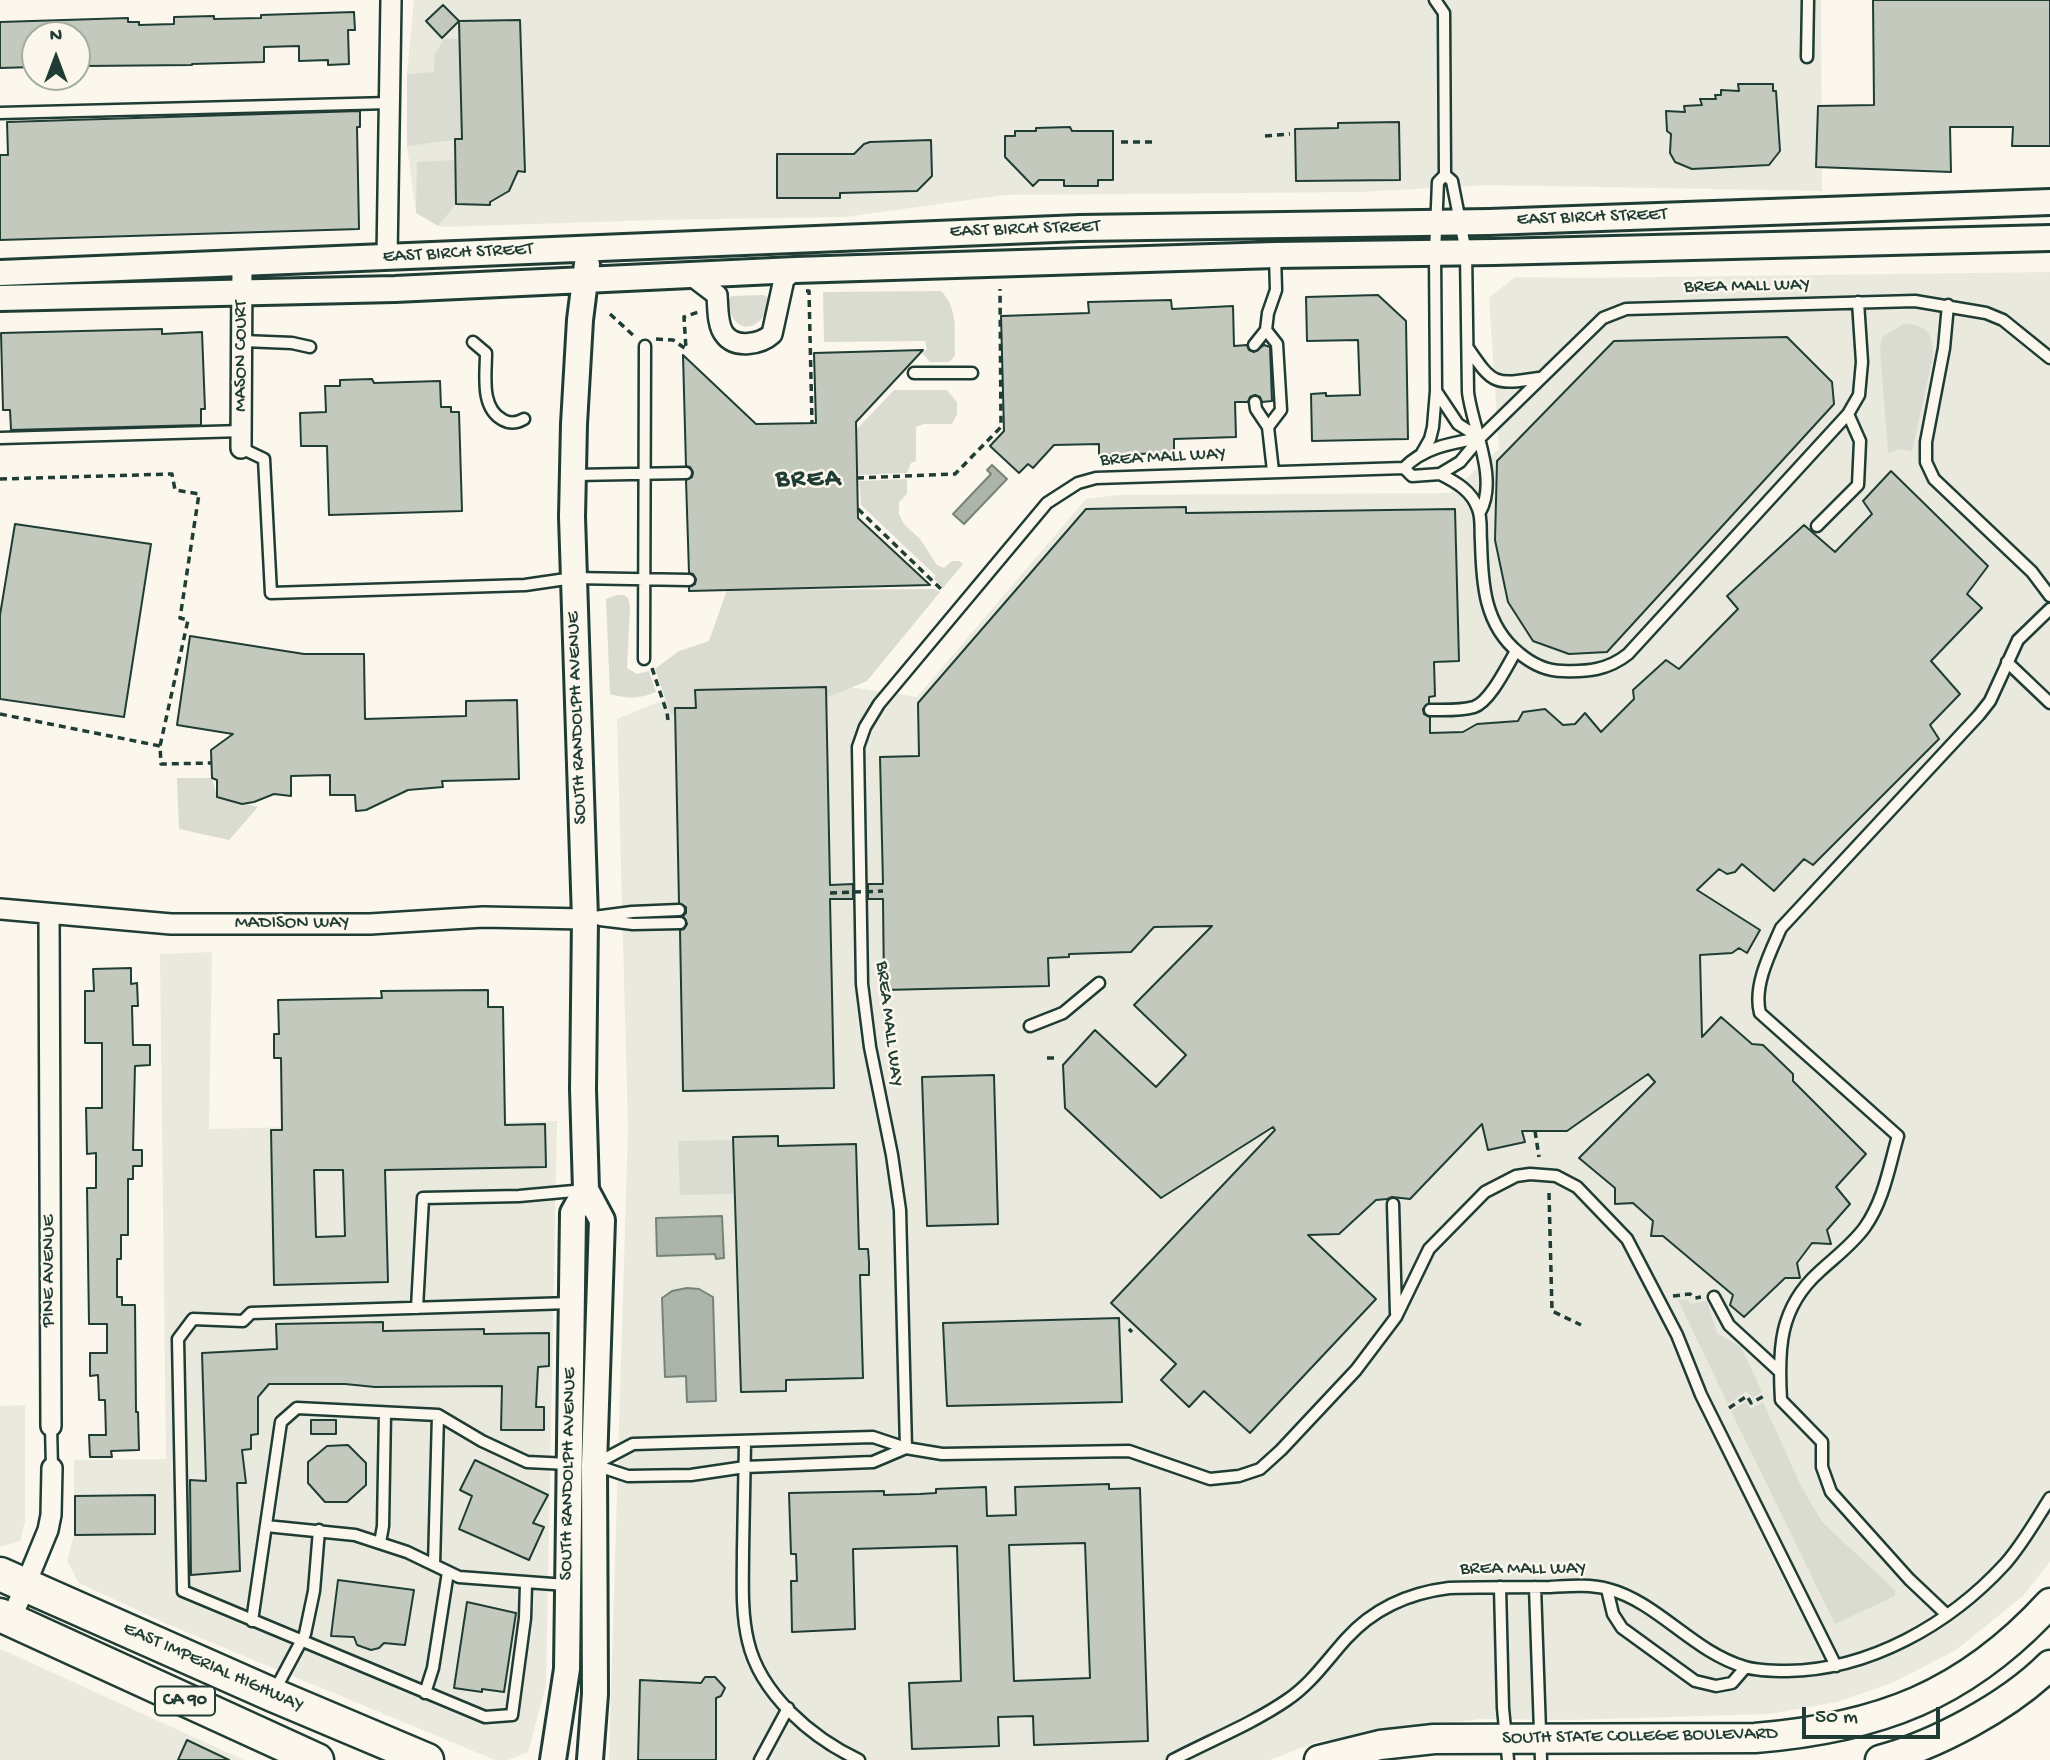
<!DOCTYPE html>
<html>
<head>
<meta charset="utf-8">
<style>
	body { margin:0 }
	#map { position:relative; width:2050px; height:1760px; overflow:hidden; background:#fbf7ec; font-family:"Gochi Hand",sans-serif }
	canvas { display:block }
	.north { position:absolute; left:21px; top:21px; width:70px; height:70px; box-sizing:border-box; background:#fbf7ec; border:2px solid #a3ada2; border-radius:50%; rotate:0deg; font-size:19px; font-weight:700; line-height:28px; text-align:center; color:#1f3d34 }
	.north::after { content:''; display:block; margin:auto; width:24px; height:32px; background:#1f3d34; clip-path:polygon(50% 0,100% 100%,50% 72%,0 100%) }
	.scale { position:absolute; left:1802px; top:1707px; width:138px; height:32px; box-sizing:border-box; border:4px solid #1f3d34; border-top:0; padding-left:9px; font-size:21px; line-height:24px; white-space:nowrap; color:#1f3d34; -webkit-text-stroke:5px #fbf7ec; paint-order:stroke }
</style>
</head>
<body>
<div id="map">
<canvas width="2050" height="1760"></canvas>
<div class="north">N</div>
<div class="scale">50 m</div>
</div>
<script>
const c = document.querySelector('canvas').getContext('2d');
c.lineJoin = 'round';
function fill(path, color) { c.fillStyle = color; c.fill(path, 'evenodd'); }
function trace(path, color, width, dash) { c.strokeStyle = color; c.lineWidth = width; c.lineCap = dash ? 'butt' : 'round'; c.setLineDash(dash || []); c.stroke(path); }
function label(font, color, halo, rows, align = 'center') {
  c.font = font + ' "Gochi Hand",sans-serif'; c.lineWidth = 5; c.setLineDash([]); c.textBaseline = 'middle'; c.strokeStyle = halo; c.fillStyle = color; for (const [text, x, y, turn = 0] of rows) {
    c.save(); c.translate(x, y); c.rotate((+turn || 0) * Math.PI / 180); c.textAlign = isNaN(turn) ? turn : align; if (halo) c.strokeText(text, 0, 0); c.fillText(text, 0, 0); c.restore();
  }
}
const built = new Path2D(`
	M 414,0 L 1821,0 L 1822,191 L 1487,185 L 1361,192 L 1005,195 L 845,217 L 656,220 L 442,227 L 416,213 L 407,146 L 407,74 Z
	M 2050,272 L 2050,1562 L 2023,1596 L 1956,1650 L 1892,1683 L 1837,1702 L 1769,1714 L 1570,1720 L 1480,1719 L 1316,1742 L 1270,1760 L 609,1760 L 628,1128 L 617,719 L 695,687 L 829,684 L 917,697 L 1086,499 L 1118,495 L 1450,493 L 1499,449 L 1489,298 L 1515,277 L 1584,278 Z
	M 212,952 L 209,1129 L 557,1121 L 546,1685 L 528,1752 L 508,1760 L 495,1760 L 167,1624 L 79,1583 L 67,1561 L 74,1534 L 74,1460 L 166,1459 L 160,954 Z
	M 25,1405 L 25,1522 L 20,1541 L 0,1547 L 0,1406 Z
	M 0,1649 L 3,1650 L 244,1760 L 0,1760 Z`);
const green = new Path2D(`
	M 444,39 L 459,39 L 462,139 L 407,146 L 407,74 L 434,72 L 435,54 Z
	M 455,160 L 456,204 L 438,226 L 416,213 L 417,162 Z
	M 941,291 C 959,309 954,333 955,356 L 949,362 L 930,362 L 922,353 L 927,349 L 925,341 L 824,342 L 823,292 Z
	M 763,295 L 768,297 C 768,334 728,338 729,299 L 732,296 Z
	M 1904,324 C 1927,325 1933,333 1933,356 L 1912,451 L 1900,449 L 1888,453 L 1880,348 L 1883,336 Z
	M 894,390 L 947,390 L 957,402 L 957,414 L 952,424 L 924,424 L 916,427 L 916,461 L 911,463 L 907,473 L 857,475 L 856,430 Z
	M 907,479 L 907,494 L 899,502 L 899,514 L 904,524 L 920,539 L 937,565 L 944,568 L 952,561 L 959,561 L 963,564 L 943,588 L 934,579 L 936,576 L 861,505 L 859,481 Z
	M 935,589 L 940,592 L 867,681 L 826,698 L 826,687 L 695,691 L 696,708 L 676,708 L 675,715 L 671,715 L 655,669 L 679,651 L 709,641 L 727,590 Z
	M 617,595 L 624,595 L 628,598 L 630,607 L 627,668 L 637,674 L 649,671 L 656,692 C 638,699 628,699 610,694 L 606,599 Z
	M 177,778 L 212,778 L 217,797 L 258,807 L 229,840 L 179,829 Z
	M 732,1140 L 733,1194 L 680,1195 L 678,1141 Z
	M 1678,1300 L 1688,1300 L 1690,1304 L 1707,1301 L 1717,1333 L 1741,1347 L 1762,1392 L 1753,1397 L 1746,1391 L 1728,1404 Z
	M 1746,1402 L 1751,1409 L 1763,1402 L 1801,1486 L 1822,1522 L 1895,1590 L 1895,1596 L 1835,1624 L 1731,1411 Z`);
const water = new Path2D(`
	M 992,465 L 1007,479 L 964,524 L 953,514 L 991,474 L 987,470 Z
	M 722,1216 L 724,1258 L 716,1259 L 715,1254 L 657,1256 L 656,1218 Z
	M 687,1288 L 699,1289 L 713,1297 L 716,1401 L 687,1402 L 686,1376 L 665,1377 L 662,1298 L 672,1291 Z`);
const building = new Path2D(`
	M 1873,0 L 2050,0 L 2050,146 L 2012,146 L 2013,127 L 1950,127 L 1951,172 L 1816,167 L 1818,106 L 1874,105 Z
	M 443,5 L 459,21 L 520,20 L 525,172 L 518,171 L 509,191 L 490,202 L 490,205 L 456,204 L 455,139 L 462,139 L 459,21 L 442,38 L 426,21 Z
	M 354,12 L 355,30 L 348,30 L 349,64 L 328,65 L 328,60 L 299,61 L 299,46 L 264,47 L 264,62 L 192,64 L 192,65 L 85,66 L 84,38 L 77,38 L 77,35 L 35,35 L 35,67 L 0,68 L 0,22 L 128,18 L 128,22 L 139,22 L 139,25 L 174,24 L 174,17 L 214,16 L 214,19 L 261,18 L 261,15 Z
	M 1738,84 L 1773,84 L 1773,91 L 1776,91 L 1780,151 L 1769,165 L 1692,169 L 1675,162 L 1670,153 L 1671,134 L 1667,131 L 1666,111 L 1685,112 L 1684,106 L 1702,105 L 1700,99 L 1716,99 L 1715,95 L 1721,95 L 1721,90 L 1739,91 Z
	M 360,111 L 360,127 L 357,127 L 359,229 L 0,240 L 0,155 L 8,155 L 7,122 Z
	M 1399,122 L 1400,180 L 1296,181 L 1295,129 L 1338,128 L 1338,123 Z
	M 1070,127 L 1072,131 L 1113,131 L 1113,180 L 1098,180 L 1098,186 L 1064,186 L 1064,180 L 1039,180 L 1033,186 L 1005,157 L 1005,136 L 1015,136 L 1015,131 L 1036,131 L 1036,128 Z
	M 931,140 L 932,176 L 917,191 L 840,193 L 840,198 L 777,198 L 777,154 L 854,154 L 864,144 L 870,142 Z
	M 1378,295 L 1406,321 L 1408,439 L 1312,441 L 1311,394 L 1326,393 L 1326,396 L 1360,395 L 1358,340 L 1307,341 L 1306,297 Z
	M 1171,300 L 1172,309 L 1233,306 L 1234,346 L 1247,345 L 1249,350 L 1254,352 L 1264,345 L 1270,347 L 1272,401 L 1262,402 L 1260,397 L 1255,395 L 1250,397 L 1248,402 L 1235,402 L 1236,437 L 1174,439 L 1174,453 L 1099,455 L 1099,444 L 1054,445 L 1033,468 L 1028,464 L 1019,473 L 990,446 L 1004,431 L 1001,316 L 1089,313 L 1088,302 Z
	M 162,329 L 162,334 L 202,332 L 205,409 L 201,409 L 201,425 L 11,430 L 10,410 L 3,410 L 1,333 Z
	M 1787,337 L 1832,382 L 1834,404 L 1607,652 L 1569,654 L 1533,641 L 1508,602 L 1495,540 L 1497,461 L 1614,341 Z
	M 923,350 L 856,422 L 858,518 L 930,585 L 689,591 L 689,587 L 695,584 L 696,579 L 693,574 L 689,573 L 686,480 L 692,477 L 693,472 L 690,467 L 686,466 L 683,355 L 756,424 L 816,423 L 814,353 Z
	M 372,379 L 374,383 L 440,381 L 441,407 L 451,407 L 451,412 L 459,412 L 462,511 L 329,515 L 327,446 L 301,446 L 300,413 L 326,412 L 325,386 L 340,386 L 340,380 Z
	M 1891,471 L 1988,566 L 1967,594 L 1982,608 L 1931,661 L 1960,694 L 1930,725 L 1939,739 L 1813,865 L 1804,859 L 1774,891 L 1742,864 L 1735,872 L 1727,874 L 1719,869 L 1697,890 L 1760,930 L 1747,953 L 1739,948 L 1732,953 L 1700,955 L 1702,1037 L 1721,1017 L 1752,1044 L 1763,1045 L 1793,1074 L 1793,1081 L 1866,1154 L 1836,1187 L 1850,1204 L 1827,1230 L 1831,1244 L 1812,1243 L 1797,1263 L 1800,1278 L 1785,1278 L 1744,1317 L 1730,1305 L 1733,1295 L 1663,1236 L 1651,1236 L 1653,1221 L 1633,1203 L 1615,1204 L 1615,1188 L 1579,1158 L 1655,1082 L 1648,1074 L 1567,1131 L 1522,1131 L 1525,1142 L 1488,1150 L 1482,1124 L 1410,1199 L 1392,1197 L 1387,1199 L 1376,1200 L 1339,1234 L 1308,1235 L 1376,1299 L 1250,1433 L 1204,1391 L 1189,1407 L 1161,1380 L 1176,1364 L 1111,1303 L 1275,1130 L 1273,1127 L 1161,1198 L 1065,1108 L 1063,1065 L 1095,1030 L 1156,1087 L 1186,1055 L 1134,1005 L 1212,926 L 1154,927 L 1131,952 L 1069,954 L 1069,957 L 1048,958 L 1049,986 L 884,990 L 883,899 L 868,899 L 868,884 L 883,884 L 880,757 L 919,756 L 918,703 L 1086,509 L 1186,507 L 1186,513 L 1455,509 L 1459,661 L 1434,662 L 1435,696 L 1429,697 L 1429,703 L 1423,709 L 1424,714 L 1430,717 L 1430,733 L 1463,732 L 1477,724 L 1518,721 L 1523,712 L 1545,709 L 1563,725 L 1575,724 L 1585,713 L 1601,732 L 1634,699 L 1633,690 L 1666,660 L 1679,669 L 1738,609 L 1727,596 L 1804,525 L 1835,552 L 1872,514 L 1863,501 Z
	M 15,524 L 151,544 L 124,717 L 0,699 L 0,615 Z
	M 190,636 L 304,654 L 364,654 L 365,719 L 466,716 L 466,701 L 517,700 L 519,779 L 442,781 L 443,787 L 408,790 L 366,810 L 356,811 L 355,795 L 330,795 L 330,775 L 291,776 L 291,796 L 274,794 L 254,802 L 242,804 L 217,797 L 217,780 L 212,778 L 211,750 L 233,734 L 177,725 Z
	M 826,687 L 830,885 L 853,884 L 853,899 L 830,899 L 834,1088 L 683,1091 L 680,930 L 684,929 L 687,924 L 683,916 L 686,913 L 686,907 L 679,903 L 675,708 L 696,708 L 695,690 Z
	M 131,968 L 131,984 L 137,983 L 138,1006 L 132,1006 L 133,1045 L 150,1045 L 150,1065 L 135,1066 L 133,1150 L 142,1150 L 142,1166 L 133,1166 L 133,1179 L 128,1179 L 128,1235 L 121,1235 L 121,1259 L 117,1259 L 117,1297 L 122,1297 L 122,1305 L 135,1305 L 136,1412 L 138,1412 L 139,1450 L 111,1451 L 112,1457 L 90,1457 L 89,1435 L 106,1435 L 105,1400 L 99,1400 L 98,1375 L 90,1376 L 90,1353 L 107,1353 L 107,1324 L 89,1324 L 87,1188 L 96,1188 L 96,1153 L 87,1154 L 86,1108 L 102,1108 L 102,1043 L 85,1043 L 85,991 L 94,991 L 93,969 Z
	M 488,990 L 488,1007 L 503,1007 L 505,1125 L 545,1124 L 546,1167 L 385,1170 L 388,1282 L 274,1285 L 271,1130 L 282,1130 L 281,1058 L 274,1058 L 274,1034 L 279,1034 L 278,1000 L 382,998 L 381,991 ZM 314,1170 L 343,1170 L 345,1236 L 316,1237 Z
	M 994,1075 L 998,1224 L 927,1226 L 922,1077 Z
	M 778,1136 L 778,1146 L 856,1144 L 859,1249 L 868,1249 L 869,1262 L 869,1275 L 860,1275 L 863,1378 L 786,1380 L 786,1391 L 741,1392 L 733,1137 Z
	M 1119,1318 L 1122,1402 L 947,1406 L 943,1323 Z
	M 383,1322 L 383,1331 L 484,1329 L 484,1334 L 549,1333 L 549,1366 L 538,1367 L 536,1407 L 544,1407 L 544,1430 L 501,1430 L 502,1386 L 375,1387 L 345,1384 L 269,1384 L 258,1397 L 258,1434 L 251,1435 L 251,1449 L 242,1450 L 246,1483 L 237,1483 L 240,1571 L 191,1575 L 190,1480 L 206,1481 L 202,1353 L 277,1349 L 276,1324 Z
	M 311,1420 L 336,1420 L 336,1434 L 311,1434 Z
	M 348,1445 L 366,1463 L 366,1485 L 347,1502 L 325,1502 L 308,1483 L 308,1462 L 327,1446 Z
	M 475,1460 L 548,1495 L 533,1523 L 544,1527 L 529,1560 L 459,1529 L 472,1496 L 460,1490 Z
	M 1109,1484 L 1109,1489 L 1140,1488 L 1148,1741 L 1034,1745 L 1033,1716 L 998,1717 L 999,1746 L 912,1749 L 909,1683 L 961,1681 L 957,1546 L 853,1549 L 855,1629 L 792,1632 L 791,1581 L 797,1581 L 796,1554 L 791,1554 L 789,1493 L 884,1491 L 884,1495 L 920,1494 L 936,1493 L 936,1489 L 986,1487 L 987,1516 L 1016,1515 L 1015,1487 ZM 1085,1543 L 1090,1678 L 1014,1681 L 1009,1545 Z
	M 155,1495 L 155,1534 L 75,1535 L 75,1496 Z
	M 338,1580 L 414,1590 L 405,1645 L 384,1643 L 379,1648 L 371,1650 L 357,1645 L 354,1637 L 331,1636 Z
	M 467,1602 L 516,1613 L 504,1692 L 482,1689 L 482,1692 L 454,1688 Z
	M 705,1677 L 715,1677 L 725,1688 L 721,1696 L 716,1698 L 716,1760 L 638,1760 L 640,1680 L 701,1683 Z
	M 187,1740 L 229,1760 L 178,1760 Z`);
const path = new Path2D(`
	M 1265,136 L 1290,134
	M 1121,142 L 1152,142
	M 806,291 L 809,291 L 812,423
	M 610,314 L 634,336
	M 656,339 L 673,340 L 686,349 L 684,317 L 701,311
	M 857,478 L 955,474 L 1001,427 L 1000,289
	M 0,479 L 172,474 L 175,490 L 199,494 L 180,618 L 188,620 L 160,746
	M 858,509 L 943,591
	M 652,668 L 667,713 L 668,720
	M 0,714 L 160,746 L 161,764 L 211,763
	M 1047,1058 L 1058,1058
	M 1535,1131 L 1539,1157
	M 1549,1193 L 1552,1311 L 1581,1325
	M 1673,1296 L 1690,1294 L 1695,1298 L 1701,1297
	M 1129,1329 L 1132,1332
	M 1729,1408 L 1747,1396 L 1751,1403 L 1764,1396`);
const service = new Path2D(`
	M 1807,57 L 1808,0
	M 0,113 L 390,103
	M 1445,175 L 1452,181 L 1466,252 L 1468,392 C 1472,427 1499,479 1480,512
	M 1948,305 L 1944,348 L 1926,442 L 1926,462 L 1934,479 L 2032,572 L 2050,596
	M 243,341 L 292,343 L 310,347
	M 473,342 L 486,353 C 486,375 480,408 503,420 C 510,424 517,423 524,419
	M 1254,345 L 1266,330
	M 1468,348 C 1493,385 1495,385 1539,378
	M 914,373 L 972,373
	M 1436,391 L 1458,424 L 1480,438
	M 1255,402 L 1256,409 L 1268,427 L 1273,471
	M 1268,427 L 1281,410 L 1277,344 L 1266,330 L 1268,313 L 1276,290 L 1275,255
	M 1,438 L 242,431
	M 241,448 L 264,459 L 271,593 L 525,585 L 573,578 L 689,580
	M 1422,453 L 1430,439 L 1433,427 L 1436,391 L 1435,253 L 1438,182 L 1445,175 L 1444,13 L 1435,0
	M 1404,468 C 1424,447 1452,443 1480,438
	M 1440,474 C 1456,482 1472,491 1478,509 C 1482,519 1480,531 1481,541 C 1482,583 1484,625 1519,653 C 1532,664 1546,671 1563,671 C 1587,672 1608,670 1628,654 L 1848,414 L 1859,395 L 1862,362 L 1858,302
	M 575,475 L 686,473
	M 1817,526 L 1858,485 L 1860,441 L 1848,414
	M 644,659 L 645,346
	M 2007,662 L 2050,703
	M 1430,710 C 1444,710 1460,711 1474,707 C 1490,702 1507,666 1516,651
	M 586,918 L 632,912 L 679,910
	M 600,920 L 633,924 L 680,923
	M 1030,1026 L 1063,1013 L 1099,983
	M 1393,1204 L 1396,1313
	M 1714,1297 L 1729,1325 L 1779,1371
	M 417,1308 L 423,1198 L 519,1196 L 585,1190
	M 51,1426 L 52,1468
	M 745,1442 C 744,1478 744,1514 743,1550 C 743,1580 741,1612 748,1641 C 760,1694 812,1738 859,1760
	M 906,1448 L 900,1210 L 892,1155 L 870,1047 L 862,984 L 858,747 L 865,727 L 879,704 L 1047,503 L 1078,483 L 1096,478 L 1404,468 L 1412,476 L 1440,474 L 1460,462 L 1480,438 L 1603,318 L 1626,309 L 1915,301 L 1986,313 L 2003,320 L 2050,358
	M 597,1463 L 633,1444 L 873,1437 L 906,1448 L 942,1454 L 1129,1451 L 1210,1479 L 1239,1476 L 1260,1469 L 1281,1450 L 1356,1370 L 1396,1317 L 1429,1249 L 1485,1192 L 1516,1176 L 1530,1174 L 1556,1176 L 1577,1187 L 1627,1239 L 1677,1335 L 1701,1395 L 1836,1666
	M 595,1465 L 628,1476 L 691,1475 L 745,1467 L 873,1462 L 906,1448
	M 266,1526 L 355,1535 L 407,1552 L 459,1577 L 566,1585
	M 380,1543 L 383,1526 L 385,1413
	M 434,1565 L 438,1415
	M 526,1584 L 525,1618 L 512,1715 L 485,1717 L 183,1591 L 178,1339 L 193,1319 L 243,1321 L 251,1313 L 570,1303
	M 1500,1587 L 1503,1708 L 1508,1760
	M 1535,1587 L 1541,1760
	M 1607,1589 L 1613,1614 L 1622,1628 L 1695,1681 L 1716,1686 L 1732,1683 L 1745,1668
	M 1946,1614 L 1909,1579 L 1831,1492 L 1822,1467 L 1822,1442 L 1781,1400 C 1778,1349 1779,1308 1819,1272 C 1834,1258 1853,1244 1865,1227 C 1884,1200 1889,1167 1898,1136 L 1760,1013 C 1753,986 1770,953 1781,928 L 1979,715 L 1990,701 L 2018,640 L 2050,609
	M 252,1621 L 281,1422 L 297,1408 L 438,1415 L 482,1441 L 527,1462 L 569,1464
	M 274,1692 L 305,1634 L 314,1591 L 319,1530
	M 425,1693 L 433,1668 L 448,1572
	M 760,1760 L 788,1708
	M 1173,1760 C 1211,1740 1252,1724 1287,1700 C 1311,1684 1327,1660 1346,1639 C 1374,1608 1408,1593 1449,1588 C 1483,1587 1516,1587 1550,1587 C 1569,1586 1589,1584 1608,1589 C 1658,1602 1693,1652 1745,1667 C 1758,1671 1774,1671 1787,1671 C 1870,1670 1950,1624 2005,1564 C 2022,1545 2036,1520 2050,1498`);
const minor = new Path2D(`
	M 387,258 L 391,0
	M 692,276 L 717,295 C 718,307 717,326 725,335 C 736,349 761,344 772,334 L 784,279 L 795,270
	M 241,448 L 242,264
	M 0,909 L 171,924 L 370,924 L 483,917 L 585,919
	M 49,914 L 51,1426
	M 11,1620 L 48,1530 L 51,1515 L 52,1468`);
const tertiary = new Path2D(`
	M 587,264 L 580,320 L 574,424 L 572,517 L 585,919 L 583,1089 L 586,1190 L 602,1220 L 594,1465 L 595,1694 L 590,1760
	M 0,273 L 1080,228 L 1489,222 L 2050,202
	M 0,298 L 395,289 L 795,270 L 1275,255 L 1494,252 L 2050,238
	M 553,1760 L 567,1669 L 573,1213 L 586,1190`);
const secondary = new Path2D(`
	M 1319,1760 L 1380,1745 L 1434,1739 L 1755,1738 C 1878,1728 1965,1696 2050,1603
	M 1880,1760 C 1936,1745 2009,1706 2050,1665`);
const primary = new Path2D(`
	M 0,1574 L 273,1695 L 427,1760
	M 0,1615 L 317,1760`);
const pathBridge = new Path2D(`
	M 830,893 L 883,891`);
const shields = [
	[185,1701,60]
];
const shieldNames = [
	["CA 90",185,1701]
];
const streetNames = [
	["EAST BIRCH STREET",1592,218,-2],
	["EAST BIRCH STREET",1025,230,-2],
	["EAST BIRCH STREET",458,254,-3],
	["BREA MALL WAY",1747,287,-1],
	["MASON COURT",242,356,-90],
	["BREA MALL WAY",1163,458,-3],
	["SOUTH RANDOLPH AVENUE",578,718,-92],
	["MADISON WAY",292,924],
	["BREA MALL WAY",888,1024,83],
	["PINE AVENUE",50,1271,-90],
	["SOUTH RANDOLPH AVENUE",569,1474,-89],
	["BREA MALL WAY",1523,1570],
	["EAST IMPERIAL HIGHWAY",213,1668,24],
	["SOUTH STATE COLLEGE BOULEVARD",1640,1737,-1]
];
const districtNames = [
	["BREA",809,481]
];
fill(built, '#eae9de');
fill(green, '#dbdcd1');
fill(water, '#adb4aa');
trace(water, '#74847b', 2);
fill(building, '#c4c9be');
trace(building, '#1f3d34', 2);
trace(service, '#1f3d34', 15);
trace(minor, '#1f3d34', 24);
trace(tertiary, '#1f3d34', 30);
trace(secondary, '#1f3d34', 33);
trace(primary, '#1f3d34', 37);
trace(path, '#1f3d34', 3.5, [7, 5]);
trace(service, '#fbf7ec', 10);
trace(minor, '#fbf7ec', 19);
trace(tertiary, '#fbf7ec', 24);
trace(secondary, '#fbf7ec', 28);
trace(primary, '#fbf7ec', 32);
trace(pathBridge, '#1f3d34', 3.5, [7, 5]);
for (const [x, y, w] of shields) { const box = new Path2D(); box.roundRect(x - w / 2, y - 14.5, w, 29, 5); c.fillStyle = '#fbf7ec'; c.fill(box); trace(box, '#1f3d34', 2); }
label('bold 18px', '#1f3d34', null, shieldNames);
label('19px', '#1f3d34', '#fbf7ec', streetNames);
c.letterSpacing = '2px';
label('bold 26px', '#1f3d34', '#fbf7ec', districtNames);
c.letterSpacing = '0px';
</script>
</body>
</html>
